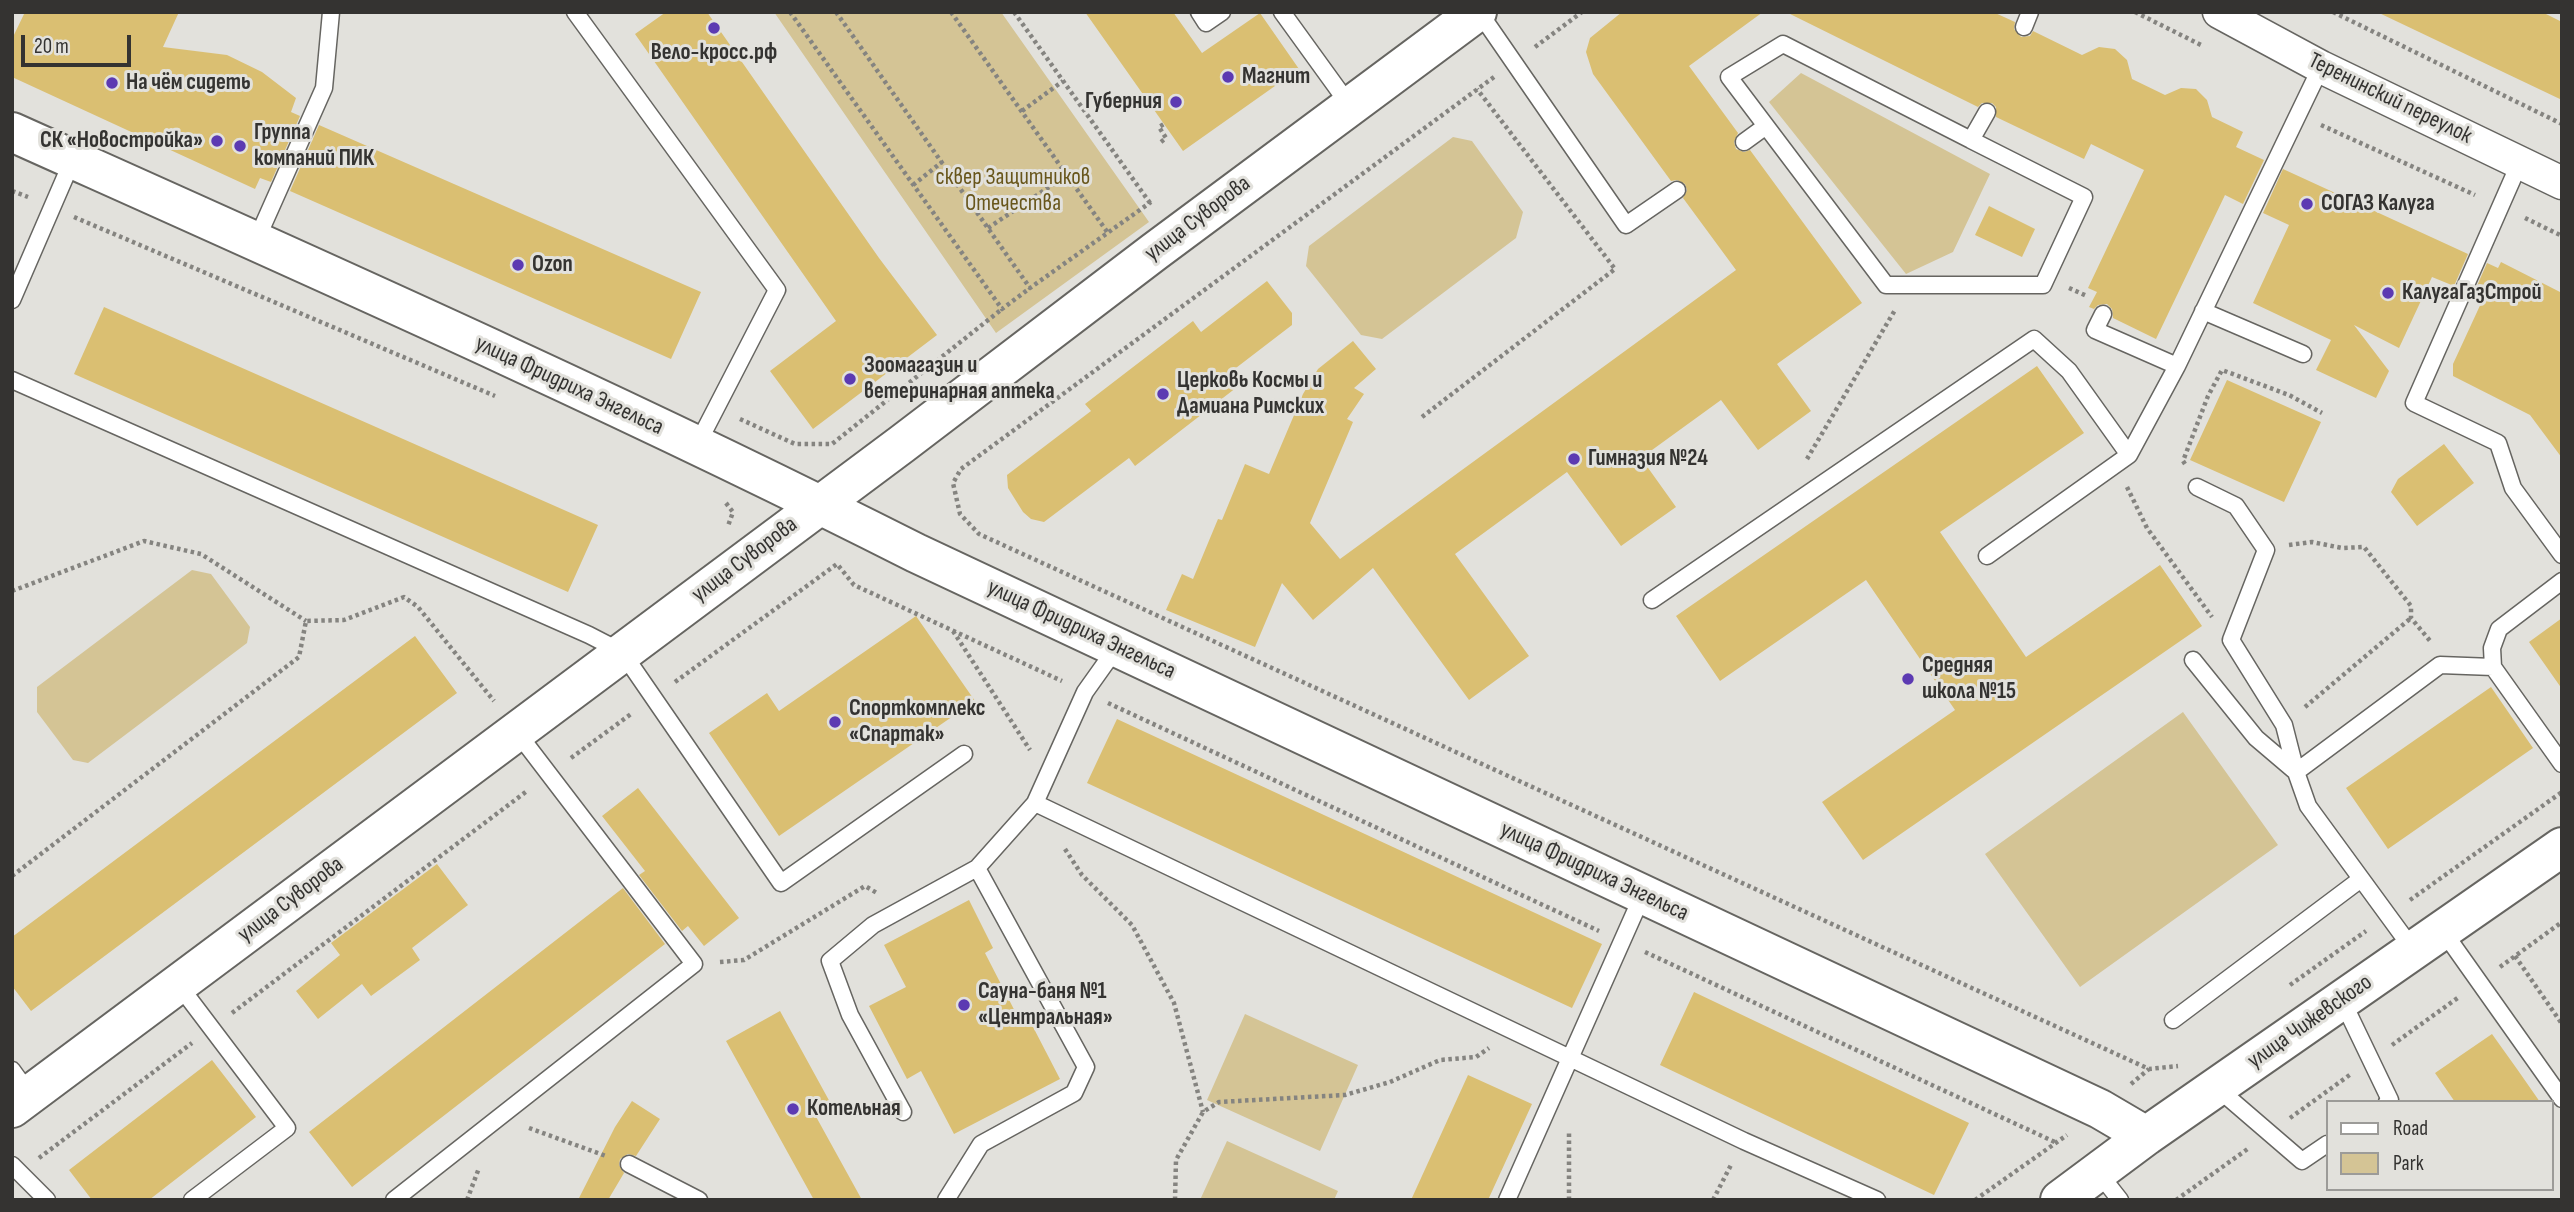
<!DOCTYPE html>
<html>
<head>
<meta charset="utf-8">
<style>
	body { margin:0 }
	#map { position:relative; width:2574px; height:1212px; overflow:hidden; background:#e2e1dc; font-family:"Sofia Sans Condensed",sans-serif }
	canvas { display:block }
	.frame { position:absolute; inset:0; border:14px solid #343331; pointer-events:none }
	.legend { position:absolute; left:2326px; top:1100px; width:228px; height:91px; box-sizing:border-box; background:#e2e1dc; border:2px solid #9c9b98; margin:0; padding:9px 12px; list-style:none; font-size:21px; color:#343331 }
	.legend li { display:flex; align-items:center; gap:14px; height:35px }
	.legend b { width:35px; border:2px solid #9c9b98 }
	.scale { position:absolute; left:21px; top:35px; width:110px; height:32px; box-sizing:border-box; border:4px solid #343331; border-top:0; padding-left:9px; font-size:21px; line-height:24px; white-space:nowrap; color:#343331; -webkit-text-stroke:5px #e2e1dc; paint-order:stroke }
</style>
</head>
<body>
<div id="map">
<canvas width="2574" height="1212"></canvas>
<div class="frame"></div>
<ul class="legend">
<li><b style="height:9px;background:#fff"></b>Road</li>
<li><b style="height:19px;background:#d4c495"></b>Park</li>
</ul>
<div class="scale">20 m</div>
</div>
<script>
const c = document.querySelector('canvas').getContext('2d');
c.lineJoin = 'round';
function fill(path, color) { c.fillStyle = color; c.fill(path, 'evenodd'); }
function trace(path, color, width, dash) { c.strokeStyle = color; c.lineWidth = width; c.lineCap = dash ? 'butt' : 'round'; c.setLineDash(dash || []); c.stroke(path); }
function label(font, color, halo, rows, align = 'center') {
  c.font = font + ' "Sofia Sans Condensed",sans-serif'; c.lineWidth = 6; c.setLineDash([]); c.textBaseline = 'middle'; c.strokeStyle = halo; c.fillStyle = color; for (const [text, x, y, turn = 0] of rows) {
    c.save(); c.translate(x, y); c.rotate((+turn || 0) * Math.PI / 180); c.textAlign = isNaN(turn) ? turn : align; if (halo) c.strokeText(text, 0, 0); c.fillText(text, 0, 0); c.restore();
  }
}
const green = new Path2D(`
	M 774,12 L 1001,12 L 1149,222 L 996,333 Z
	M 1801,73 L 1990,174 L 1953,252 L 1906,274 L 1769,102 Z
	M 1453,137 L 1472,141 L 1523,212 L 1516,238 L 1382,339 L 1361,335 L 1306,266 L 1309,246 Z
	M 192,570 L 211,574 L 250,627 L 247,643 L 88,763 L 73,760 L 37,712 L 37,687 Z
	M 2183,712 L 2278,845 L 2080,987 L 1985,854 Z
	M 1245,1014 L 1358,1065 L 1320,1151 L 1207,1100 Z
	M 1227,1141 L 1338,1191 L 1334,1200 L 1200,1200 Z`);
const building = new Path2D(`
	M 25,12 L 179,12 L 163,47 L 227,55 L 262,72 L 296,98 L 291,112 L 300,116 L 271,182 L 260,178 L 255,189 L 12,77 L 12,39 Z
	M 666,12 L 707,12 L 879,258 L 937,335 L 813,429 L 770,371 L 836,321 L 635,34 Z
	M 1085,12 L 1173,12 L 1202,53 L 1260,13 L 1299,69 L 1183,151 Z
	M 1622,12 L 1763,12 L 1689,66 L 1738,133 L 1734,142 L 1736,149 L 1744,152 L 1750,150 L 1862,303 L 1777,364 L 1811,411 L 1758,450 L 1721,400 L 1641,458 L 1676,507 L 1621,546 L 1567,472 L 1455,554 L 1529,656 L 1469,700 L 1373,568 L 1313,620 L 1282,583 L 1255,647 L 1166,610 L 1182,574 L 1193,579 L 1218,519 L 1222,520 L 1245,464 L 1269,474 L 1303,394 L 1318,369 L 1353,341 L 1376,369 L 1354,388 L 1364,394 L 1347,419 L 1353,422 L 1310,523 L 1340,559 L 1736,270 L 1683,198 L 1687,190 L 1685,184 L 1677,180 L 1671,181 L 1593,74 L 1586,52 L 1590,38 Z
	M 1786,12 L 1993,12 L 2015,22 L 2014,29 L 2021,37 L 2030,36 L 2033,31 L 2082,55 L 2099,47 L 2115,49 L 2127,60 L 2132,79 L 2165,95 L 2181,88 L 2196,89 L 2207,100 L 2212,117 L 2243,132 L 2236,147 L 2264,160 L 2243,204 L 2225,195 L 2156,339 L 2113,318 L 2112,309 L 2107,304 L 2098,305 L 2094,309 L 2089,307 L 2097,292 L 2088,288 L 2144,170 L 2091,144 L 2084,159 L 1996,117 L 1996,107 L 1992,103 L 1982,103 L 1978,107 Z
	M 2377,12 L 2542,12 L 2562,22 L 2562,100 Z
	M 319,125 L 701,292 L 671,359 L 290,191 Z
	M 2283,169 L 2468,254 L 2454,286 L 2432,277 L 2399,348 L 2354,325 L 2389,371 L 2376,398 L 2316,370 L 2331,340 L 2253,303 L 2289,225 L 2263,213 Z
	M 1989,206 L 2035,229 L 2022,257 L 1975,235 Z
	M 2501,262 L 2562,293 L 2562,458 L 2530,415 L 2453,376 L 2453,364 L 2483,299 L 2473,295 L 2487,263 L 2498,268 Z
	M 1267,281 L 1292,313 L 1292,325 L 1232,371 L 1241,384 L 1135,466 L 1129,458 L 1044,522 L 1031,519 L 1023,512 L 1008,488 L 1007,475 L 1091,411 L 1085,404 L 1193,321 L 1201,332 Z
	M 104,307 L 598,525 L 568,592 L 74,374 Z
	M 2037,366 L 2084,433 L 1940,532 L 2026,657 L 2160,565 L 2202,626 L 1863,860 L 1822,802 L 1955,710 L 1866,580 L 1720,681 L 1676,616 Z
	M 2227,380 L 2321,422 L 2284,502 L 2190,460 Z
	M 2444,444 L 2474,483 L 2417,526 L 2391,492 L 2398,479 Z
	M 916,616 L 975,701 L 779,836 L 709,733 L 767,693 L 779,711 Z
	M 2562,618 L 2562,689 L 2529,642 Z
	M 415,636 L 457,693 L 31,1011 L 12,986 L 12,937 Z
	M 2491,687 L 2533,748 L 2388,849 L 2346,788 Z
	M 1117,719 L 1602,944 L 1572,1008 L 1087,783 Z
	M 638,788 L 739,918 L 704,946 L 688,926 L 682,931 L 639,875 L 645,871 L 602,816 Z
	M 437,864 L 468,905 L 412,948 L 420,960 L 371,996 L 362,984 L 318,1019 L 296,991 L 340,955 L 331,943 Z
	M 623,888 L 665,944 L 352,1187 L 309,1132 Z
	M 969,900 L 993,948 L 985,953 L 1023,1027 L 1031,1023 L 1060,1079 L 954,1134 L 921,1071 L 907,1079 L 869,1006 L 906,987 L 884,945 Z
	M 1694,992 L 1969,1123 L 1934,1195 L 1660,1065 Z
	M 780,1011 L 831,1104 L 814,1113 L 862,1200 L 814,1200 L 726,1041 Z
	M 2492,1034 L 2517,1069 L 2540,1102 L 2455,1102 L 2435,1073 Z
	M 212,1060 L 256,1117 L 149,1200 L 92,1200 L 69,1170 Z
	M 1468,1075 L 1532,1104 L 1488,1200 L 1411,1200 Z
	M 632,1101 L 660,1119 L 636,1156 L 628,1154 L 620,1159 L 619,1165 L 624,1173 L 608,1200 L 578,1200 L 615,1127 Z`);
const path = new Path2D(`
	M 790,12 L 1002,309 L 1030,288
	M 836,12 L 1030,288 L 1151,202
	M 951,12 L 1108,233
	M 1014,12 L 1150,203
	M 2135,12 L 2203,46
	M 2333,12 L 2562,124
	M 1535,47 L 1582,12
	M 1494,77 L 961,469 L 953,483 L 960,514 L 979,534 L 2149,1069 L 2178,1066
	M 1022,111 L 1063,81
	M 2321,125 L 2475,195
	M 1161,142 L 1166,138 L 1159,127 L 1164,124
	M 913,185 L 942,162
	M 12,191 L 28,197
	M 74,217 L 495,396
	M 2525,218 L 2562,236
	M 988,228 L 1067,175
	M 2069,288 L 2087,296
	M 1422,417 L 1615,269 L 1477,89
	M 740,419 L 795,444 L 832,444 L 1002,309
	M 1807,459 L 1895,310
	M 2185,464 L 2183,461 L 2208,396 L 2222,370 L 2289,395 L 2322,413
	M 2127,487 L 2147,528 L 2212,617
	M 726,503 L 733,512 L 728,526
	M 2289,545 L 2312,542 L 2342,548 L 2364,547 L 2411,606 L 2411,618 L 2431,642
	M 12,591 L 144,541 L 201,554 L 306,621
	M 953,631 L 1030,750
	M 675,682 L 837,564 L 854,585 L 1062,681
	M 1108,703 L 1599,931
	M 2305,707 L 2411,618
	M 571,758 L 631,714
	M 1065,849 L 1082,875 L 1132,925 L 1174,1003 L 1203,1112
	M 12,876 L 299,657 L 306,621 L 344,620 L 404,597 L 418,607 L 494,701
	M 2410,900 L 2562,792
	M 1645,952 L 2057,1143
	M 2515,956 L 2562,1024
	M 720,962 L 744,960 L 865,886 L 877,893
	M 2500,967 L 2562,922
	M 2290,985 L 2366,931
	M 232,1013 L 527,791
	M 2392,1045 L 2459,997
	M 2131,1084 L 2149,1069
	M 2290,1118 L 2351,1074
	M 529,1128 L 606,1156
	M 39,1158 L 192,1043
	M 467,1200 L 479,1168
	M 1175,1200 L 1176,1160 L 1203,1112 L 1219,1102 L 1345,1095 L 1390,1082 L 1440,1060 L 1476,1057 L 1489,1048
	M 1569,1200 L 1569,1131
	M 1713,1200 L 1732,1163
	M 1975,1200 L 2067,1135
	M 2176,1200 L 2249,1148`);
const lane = new Path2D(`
	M 575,12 L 777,290 L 697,445
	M 1199,12 L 1206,23 L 1222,12
	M 1282,12 L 1350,106
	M 1479,12 L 1626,225 L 1677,190
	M 2024,27 L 2030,12
	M 1766,126 L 1886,285 L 2043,285 L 2084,197 L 1971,140
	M 1744,142 L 1766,126 L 1729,77 L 1783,44 L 1971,140 L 1987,112
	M 2520,162 L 2414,403 L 2498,443 L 2513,488 L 2562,555
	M 256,241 L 324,88 L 331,12
	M 12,300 L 73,159
	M 2203,311 L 2303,354
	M 2103,314 L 2095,330 L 2177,366 L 2321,67
	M 12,380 L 589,635 L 622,652 L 781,883 L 964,754
	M 1987,556 L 2129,455 L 2177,366
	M 2562,581 L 2499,629 L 2492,648 L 2493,667 L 2562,764
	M 1652,600 L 2034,339 L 2069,371 L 2129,455
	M 2193,660 L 2256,738 L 2296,772 L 2284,725 L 2231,640 L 2266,550 L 2236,506 L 2197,487
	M 1035,803 L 1744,1141 L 1877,1200
	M 2443,931 L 2562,1099
	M 2414,951 L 2308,806 L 2296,772 L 2440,665 L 2493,667
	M 178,984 L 287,1128 L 192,1200
	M 2342,1000 L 2390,1100 L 2387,1102
	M 2173,1020 L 2361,879
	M 12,1070 L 30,1095
	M 2216,1087 L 2302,1161 L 2327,1144
	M 903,1112 L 850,1015 L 830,961 L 873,925 L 977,868
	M 629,1164 L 699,1200
	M 12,1165 L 47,1200
	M 2098,1172 L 2120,1200
	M 394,1200 L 694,964 L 516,731
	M 946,1200 L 981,1144 L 1074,1093 L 1086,1067 L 977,868 L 1035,803 L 1085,692 L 1117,647
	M 1507,1200 L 1643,894`);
const street = new Path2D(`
	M 2219,12 L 2321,67 L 2562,183`);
const secondary = new Path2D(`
	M 12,132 C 315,268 620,403 916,553 L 2100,1109 L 2146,1136
	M 12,1108 L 902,444 L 1154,252 L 1477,12
	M 2060,1200 L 2146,1136 L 2562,847`);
const markers = [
	[714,28,7,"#5c3ab2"],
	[1228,77,7,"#5c3ab2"],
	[112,83,7,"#5c3ab2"],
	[1176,102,7,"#5c3ab2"],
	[217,141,7,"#5c3ab2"],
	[240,146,7,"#5c3ab2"],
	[2307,204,7,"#5c3ab2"],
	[518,265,7,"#5c3ab2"],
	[2388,293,7,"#5c3ab2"],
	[850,379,7,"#5c3ab2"],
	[1163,394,7,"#5c3ab2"],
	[1574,459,7,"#5c3ab2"],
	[1908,679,7,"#5c3ab2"],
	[835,722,7,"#5c3ab2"],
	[964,1005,7,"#5c3ab2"],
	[793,1109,7,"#5c3ab2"]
];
const poiNames = [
	["Вело-кросс.рф",714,53,"center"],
	["Магнит",1242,77],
	["На чём сидеть",126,83],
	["Губерния",1162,102,"right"],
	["Группа",254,133],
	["компаний ПИК",254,159],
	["СК «Новостройка»",203,141,"right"],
	["СОГАЗ Калуга",2321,204],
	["Ozon",532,265],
	["КалугаГазСтрой",2402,293],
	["Зоомагазин и",864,366],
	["ветеринарная аптека",864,392],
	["Церковь Космы и",1177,381],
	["Дамиана Римских",1177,407],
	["Гимназия №24",1588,459],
	["Средняя",1922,666],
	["школа №15",1922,692],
	["Спорткомплекс",849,709],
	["«Спартак»",849,735],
	["Сауна-баня №1",978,992],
	["«Центральная»",978,1018],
	["Котельная",807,1109]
];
const streetNames = [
	["Теренинский переулок",2390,99,26],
	["улица Суворова",1198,219,-37],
	["улица Фридриха Энгельса",569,386,25],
	["улица Суворова",745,560,-37],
	["улица Фридриха Энгельса",1081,630,25],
	["улица Фридриха Энгельса",1594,872,25],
	["улица Суворова",291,900,-37],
	["улица Чижевского",2310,1022,-35]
];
const parkNames = [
	["сквер Защитников",1013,178],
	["Отечества",1013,204]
];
fill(green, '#d4c495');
fill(building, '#dabf72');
trace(lane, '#666561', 19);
trace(street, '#666561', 35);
trace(secondary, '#666561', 42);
trace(path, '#858480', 4.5, [3.5, 3.5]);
trace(lane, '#fff', 16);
trace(street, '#fff', 32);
trace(secondary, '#fff', 38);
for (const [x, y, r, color] of markers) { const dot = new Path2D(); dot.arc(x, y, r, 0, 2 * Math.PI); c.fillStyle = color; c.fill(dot); trace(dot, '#e2e1dc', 2.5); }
label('bold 23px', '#343331', '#e2e1dc', poiNames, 'left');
label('23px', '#343331', '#e2e1dc', streetNames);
label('23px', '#68561b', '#e2e1dc', parkNames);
</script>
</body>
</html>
